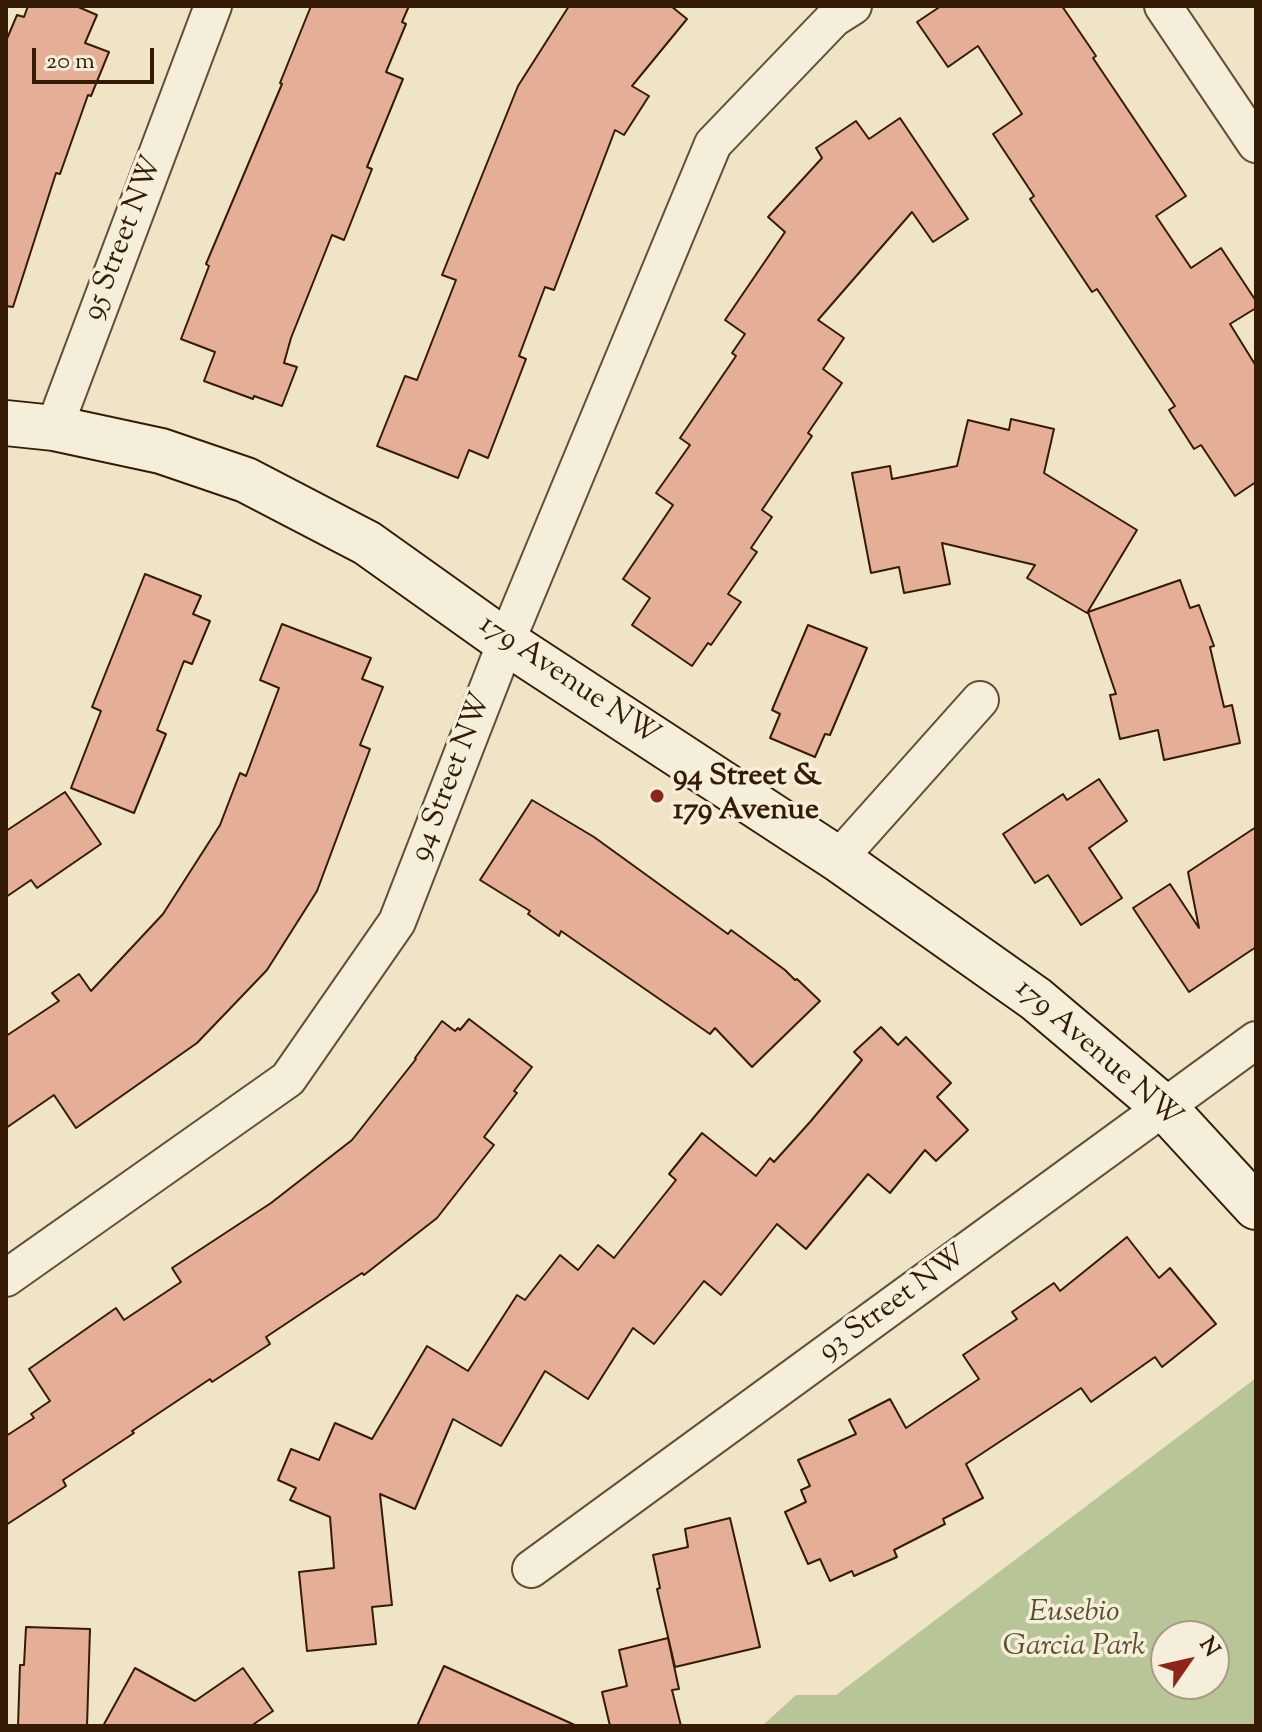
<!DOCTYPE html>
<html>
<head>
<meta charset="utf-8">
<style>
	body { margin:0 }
	#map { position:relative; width:1262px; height:1732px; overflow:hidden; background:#efe5c6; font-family:"Sorts Mill Goudy",serif }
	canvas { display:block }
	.frame { position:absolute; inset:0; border:8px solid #351b05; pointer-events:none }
	.north { position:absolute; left:1150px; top:1620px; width:80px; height:80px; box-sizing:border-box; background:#f5eeda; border:2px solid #a89a85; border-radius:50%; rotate:56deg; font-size:22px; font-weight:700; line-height:32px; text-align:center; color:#351b05 }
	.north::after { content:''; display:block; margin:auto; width:28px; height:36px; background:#8f2418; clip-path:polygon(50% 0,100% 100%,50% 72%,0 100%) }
	.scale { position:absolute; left:32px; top:48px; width:122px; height:36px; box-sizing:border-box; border:4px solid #351b05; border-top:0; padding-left:10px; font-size:24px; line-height:28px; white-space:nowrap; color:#351b05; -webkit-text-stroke:6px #f5eeda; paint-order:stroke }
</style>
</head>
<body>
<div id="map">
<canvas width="1262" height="1732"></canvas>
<div class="frame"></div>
<div class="north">N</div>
<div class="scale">20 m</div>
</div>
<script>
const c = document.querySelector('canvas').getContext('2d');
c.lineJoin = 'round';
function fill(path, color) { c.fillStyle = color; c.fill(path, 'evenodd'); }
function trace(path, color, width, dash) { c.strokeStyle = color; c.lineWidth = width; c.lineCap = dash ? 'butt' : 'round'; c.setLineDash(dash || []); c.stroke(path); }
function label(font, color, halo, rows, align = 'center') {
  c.font = font + ' "Sorts Mill Goudy",serif'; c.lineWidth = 7; c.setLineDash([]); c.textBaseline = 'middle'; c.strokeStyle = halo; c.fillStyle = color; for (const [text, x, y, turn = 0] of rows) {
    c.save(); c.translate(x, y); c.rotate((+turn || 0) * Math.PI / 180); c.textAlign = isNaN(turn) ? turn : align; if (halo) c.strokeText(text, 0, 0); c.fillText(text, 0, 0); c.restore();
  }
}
const green = new Path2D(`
	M 1256,1378 L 1256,1726 L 762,1726 L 796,1695 L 836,1695 ZM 1166,1636 L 1214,1636 L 1214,1684 L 1166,1684 Z`);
const building = new Path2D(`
	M 28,6 L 76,6 L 97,15 L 85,43 L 109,52 L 91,96 L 88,95 L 60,174 L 56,173 L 13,307 L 6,306 L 6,41 L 17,15 L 24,17 Z
	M 311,6 L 409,6 L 402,22 L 406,24 L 386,72 L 403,79 L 367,167 L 372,169 L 344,240 L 332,235 L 291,338 L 284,363 L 297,367 L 282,406 L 254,396 L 253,399 L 204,381 L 215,352 L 181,339 L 209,266 L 206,264 L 282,84 L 280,83 Z
	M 569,6 L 671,6 L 687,19 L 632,86 L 649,96 L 624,135 L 615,130 L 554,290 L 545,287 L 519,356 L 526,359 L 488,458 L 469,450 L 458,478 L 377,446 L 405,376 L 417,380 L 456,280 L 442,275 L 518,86 Z
	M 941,6 L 1062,6 L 1096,56 L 1093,58 L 1186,196 L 1156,216 L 1191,268 L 1221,248 L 1256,301 L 1256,308 L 1230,324 L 1256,366 L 1256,482 L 1235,496 L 1201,445 L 1194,449 L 1169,410 L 1175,406 L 1097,289 L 1092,292 L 1030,199 L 1034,196 L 993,134 L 1022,114 L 978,46 L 948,67 L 917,22 Z
	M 900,118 L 968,219 L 933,242 L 912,212 L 818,320 L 844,338 L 823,369 L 842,383 L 808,433 L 812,436 L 762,510 L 772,517 L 751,548 L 757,552 L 728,594 L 741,602 L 711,645 L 708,643 L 692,666 L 632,625 L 650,598 L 623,579 L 673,505 L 656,493 L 690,445 L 680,438 L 736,356 L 732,353 L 745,334 L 725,320 L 785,232 L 768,217 L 822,158 L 816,148 L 856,121 L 869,139 Z
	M 1011,419 L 1054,429 L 1044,473 L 1137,530 L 1087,613 L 1027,578 L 1035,565 L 942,543 L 950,584 L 904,593 L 899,567 L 871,573 L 852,473 L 890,466 L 892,479 L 957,466 L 968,420 L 1009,430 Z
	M 145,574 L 201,596 L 193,614 L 210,621 L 192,664 L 184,661 L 157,730 L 166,734 L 134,813 L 71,788 L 101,711 L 92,707 Z
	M 1180,580 L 1190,608 L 1199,605 L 1214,646 L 1210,647 L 1224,707 L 1232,705 L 1240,743 L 1164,760 L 1158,730 L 1120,739 L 1110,695 L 1116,694 L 1088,612 Z
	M 282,624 L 371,658 L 362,679 L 383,687 L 360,745 L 370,749 L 317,891 L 267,970 L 197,1043 L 76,1128 L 54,1095 L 6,1128 L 6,1036 L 59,1001 L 52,993 L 79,974 L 91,991 L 163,914 L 220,825 L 240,773 L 246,776 L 279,688 L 260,680 Z
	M 808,625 L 867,648 L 830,735 L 825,734 L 815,757 L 770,738 L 780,714 L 772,710 Z
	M 1099,779 L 1127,821 L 1089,848 L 1122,898 L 1081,925 L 1048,875 L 1035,883 L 1003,834 L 1063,794 L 1067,800 Z
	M 65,792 L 101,844 L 37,888 L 31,880 L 6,897 L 6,831 Z
	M 532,800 L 594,837 L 728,934 L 731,930 L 785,970 L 795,980 L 797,979 L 820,1001 L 752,1067 L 715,1028 L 710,1034 L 561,931 L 559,936 L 528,914 L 530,911 L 480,880 Z
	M 1256,827 L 1256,947 L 1189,992 L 1133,908 L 1170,884 L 1199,928 L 1188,872 Z
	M 469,1019 L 532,1067 L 514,1091 L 517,1093 L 484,1137 L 494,1145 L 437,1218 L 364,1275 L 362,1273 L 266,1337 L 270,1344 L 212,1382 L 210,1379 L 132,1431 L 134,1433 L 63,1480 L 66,1486 L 6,1525 L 6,1436 L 34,1418 L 31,1414 L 50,1401 L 29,1369 L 116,1308 L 124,1320 L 181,1282 L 172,1268 L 271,1203 L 352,1140 L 416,1059 L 415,1058 L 442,1021 L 455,1031 L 458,1028 L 460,1030 Z
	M 881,1027 L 898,1045 L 906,1037 L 951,1083 L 937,1097 L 968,1130 L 936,1161 L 925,1150 L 890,1193 L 868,1174 L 806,1249 L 777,1224 L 721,1295 L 704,1281 L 654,1344 L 633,1328 L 588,1399 L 545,1371 L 501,1446 L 453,1419 L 415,1509 L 380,1494 L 392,1605 L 372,1607 L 376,1644 L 307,1651 L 299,1572 L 334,1568 L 330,1517 L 290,1500 L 296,1488 L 278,1480 L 291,1449 L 319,1460 L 335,1423 L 372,1439 L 427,1346 L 468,1371 L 517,1295 L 525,1300 L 560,1255 L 578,1270 L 598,1245 L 614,1258 L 676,1180 L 669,1174 L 702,1133 L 756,1176 L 770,1158 L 774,1162 L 810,1122 L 862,1060 L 854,1052 Z
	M 1127,1237 L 1159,1278 L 1170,1268 L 1216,1324 L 1162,1367 L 1155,1357 L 1091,1402 L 1081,1388 L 966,1464 L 983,1498 L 943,1519 L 945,1524 L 894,1550 L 897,1557 L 854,1576 L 852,1571 L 830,1581 L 820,1559 L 808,1564 L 785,1512 L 806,1502 L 801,1490 L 810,1486 L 798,1460 L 856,1434 L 849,1420 L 890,1399 L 906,1428 L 979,1379 L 963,1355 L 1017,1319 L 1012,1312 L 1054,1283 L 1060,1291 Z
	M 730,1518 L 760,1647 L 675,1667 L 657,1589 L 660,1588 L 653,1555 L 688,1547 L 685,1529 Z
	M 26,1627 L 90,1629 L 87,1726 L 18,1726 L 20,1665 L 24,1665 Z
	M 668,1638 L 679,1689 L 672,1690 L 681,1726 L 610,1726 L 602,1692 L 627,1686 L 619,1650 Z
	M 444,1666 L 577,1726 L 417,1726 Z
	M 135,1668 L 195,1701 L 243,1668 L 273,1711 L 251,1726 L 103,1726 Z`);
const street = new Path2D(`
	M 1163,6 L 1256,144
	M 54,428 L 213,6
	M 838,859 L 980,700
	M 6,1278 L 288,1079 L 397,922 L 506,642 L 713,144 L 834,18 L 853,6
	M 531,1569 L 1256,1040`);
const secondary = new Path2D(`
	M 6,423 L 54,428 L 161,451 L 246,480 L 367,543 L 506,642 L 838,859 L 1036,999 L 1165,1108 L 1256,1207`);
const markers = [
	[657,796,8,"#8f2418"]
];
const streetNames = [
	["95 Street NW",125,239,-69],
	["179 Avenue NW",568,682,34],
	["94 Street NW",453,778,-69],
	["179 Avenue NW",1097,1055,41],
	["93 Street NW",894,1305,-36]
];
const poiNames = [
	["94 Street &",673,779],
	["179 Avenue",673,813]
];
const parkNames = [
	["Eusebio",1074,1615],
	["Garcia Park",1074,1649]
];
fill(green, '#b8c596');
fill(building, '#e5ae97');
trace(building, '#351b05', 2);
trace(street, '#644e35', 40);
trace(secondary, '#351b05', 48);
trace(street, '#f5eeda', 36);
trace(secondary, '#f5eeda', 44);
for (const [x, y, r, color] of markers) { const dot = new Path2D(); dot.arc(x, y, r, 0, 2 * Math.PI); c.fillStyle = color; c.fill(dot); trace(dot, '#f5eeda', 3); }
label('30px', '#351b05', '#f5eeda', streetNames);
label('bold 30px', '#351b05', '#f5eeda', poiNames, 'left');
label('italic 30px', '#5c4e30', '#f5eeda', parkNames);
</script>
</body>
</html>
